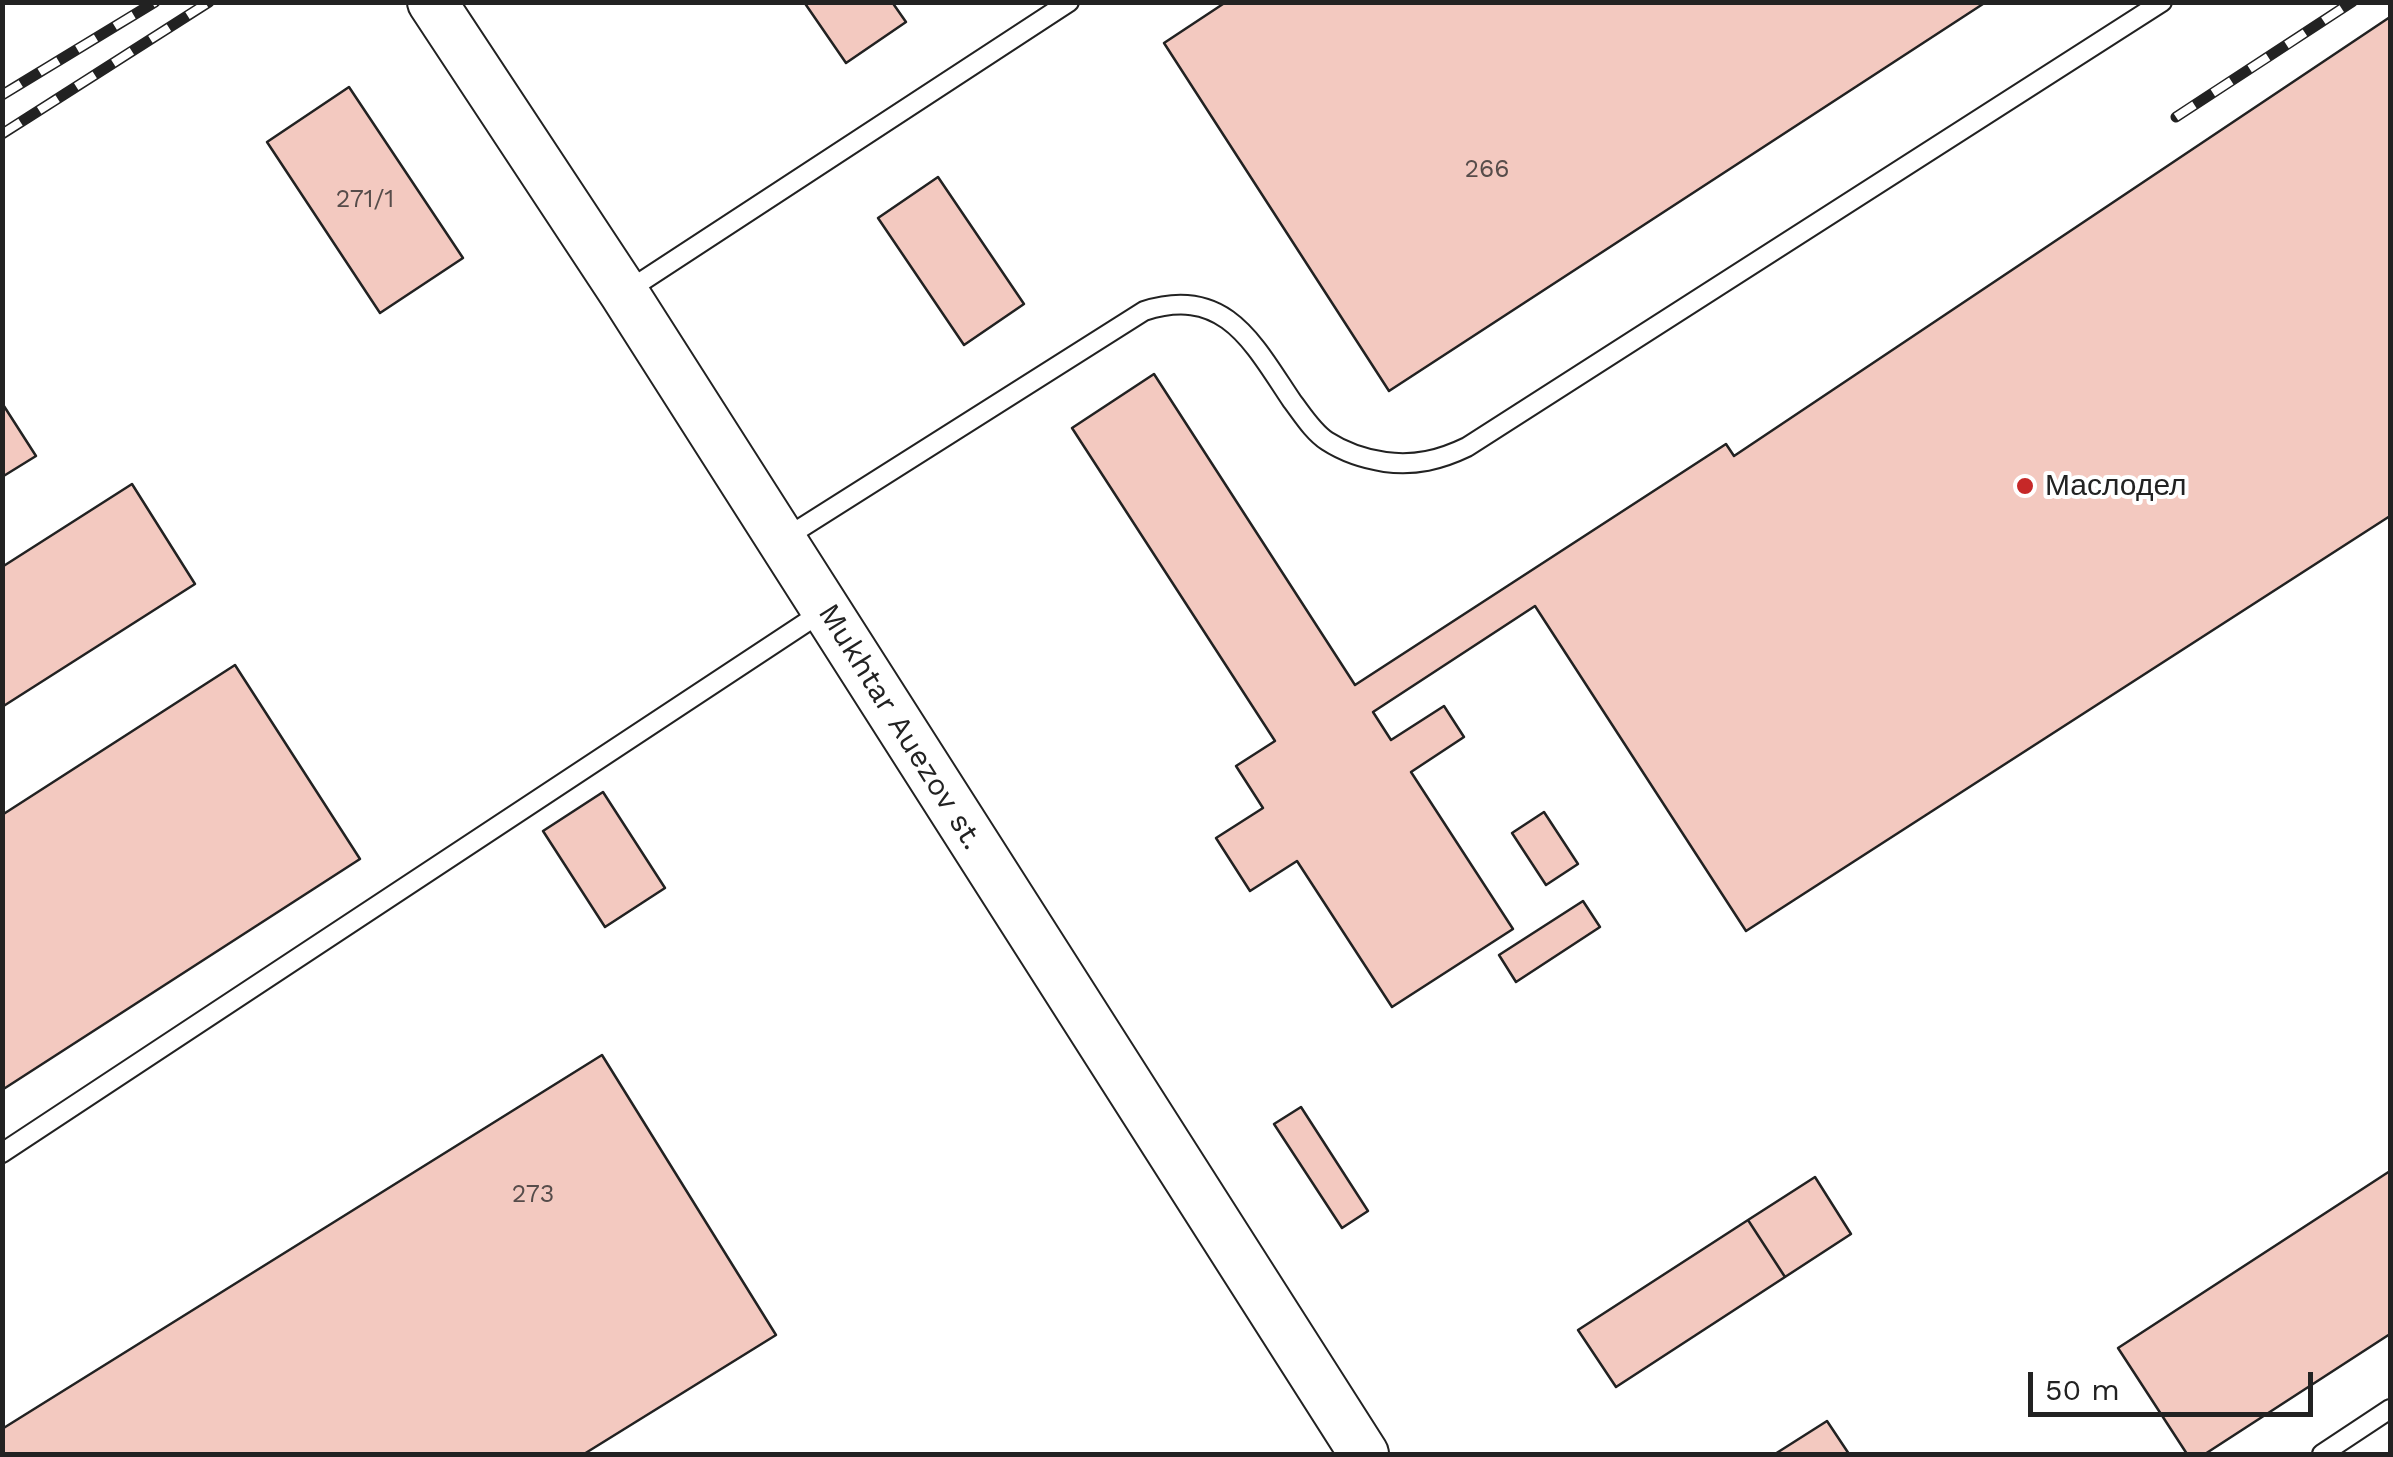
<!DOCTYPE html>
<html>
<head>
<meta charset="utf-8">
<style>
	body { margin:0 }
	#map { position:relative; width:2393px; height:1457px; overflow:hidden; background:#fff; font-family:"Work Sans",sans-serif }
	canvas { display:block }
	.frame { position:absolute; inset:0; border:5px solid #222; pointer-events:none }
	.scale { position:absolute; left:2028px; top:1372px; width:285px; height:45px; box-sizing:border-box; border:5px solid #222; border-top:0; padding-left:12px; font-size:30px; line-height:35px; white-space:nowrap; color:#222; -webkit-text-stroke:8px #fff; paint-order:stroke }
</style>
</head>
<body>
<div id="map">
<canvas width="2393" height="1457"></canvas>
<div class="frame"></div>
<div class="scale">50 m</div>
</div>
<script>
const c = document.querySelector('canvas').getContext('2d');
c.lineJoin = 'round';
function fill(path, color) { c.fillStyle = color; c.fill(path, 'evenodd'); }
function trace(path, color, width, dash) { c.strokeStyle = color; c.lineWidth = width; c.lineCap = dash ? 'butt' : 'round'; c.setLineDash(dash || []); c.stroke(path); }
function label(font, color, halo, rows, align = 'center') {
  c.font = font + ' "Work Sans",sans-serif'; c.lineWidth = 8; c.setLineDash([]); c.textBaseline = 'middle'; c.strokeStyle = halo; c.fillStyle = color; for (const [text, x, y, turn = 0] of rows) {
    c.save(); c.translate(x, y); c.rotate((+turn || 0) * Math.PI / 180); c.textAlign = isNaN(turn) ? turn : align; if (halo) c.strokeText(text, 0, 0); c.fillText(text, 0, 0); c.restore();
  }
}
const building = new Path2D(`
	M 804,2 L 892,2 L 906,22 L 846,63 Z
	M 1226,2 L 1986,2 L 1389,391 L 1164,43 Z
	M 2390,17 L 2390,516 L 1746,931 L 1535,606 L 1373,712 L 1391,740 L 1444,706 L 1464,737 L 1411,772 L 1513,929 L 1392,1007 L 1297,861 L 1250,891 L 1216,838 L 1263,808 L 1236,766 L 1275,741 L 1072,428 L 1154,374 L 1355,685 L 1726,444 L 1734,456 Z
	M 349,87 L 463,258 L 380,313 L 267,142 Z
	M 938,177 L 1024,304 L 964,345 L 878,218 Z
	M 2,403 L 36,456 L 2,477 Z
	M 132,484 L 195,584 L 2,707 L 2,567 Z
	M 235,665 L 360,859 L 2,1090 L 2,815 Z
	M 603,792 L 665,888 L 605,927 L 543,831 Z
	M 1544,812 L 1578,864 L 1546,885 L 1512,833 Z
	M 1583,901 L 1600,927 L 1516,982 L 1499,955 Z
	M 602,1055 L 776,1335 L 584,1454 L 2,1454 L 2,1429 Z
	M 1301,1107 L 1368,1211 L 1342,1228 L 1274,1124 Z
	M 2390,1171 L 2390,1334 L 2205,1454 L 2187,1454 L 2118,1348 Z
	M 1815,1177 L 1851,1234 L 1785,1277 L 1748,1220 Z
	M 1748,1220 L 1785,1277 L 1616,1387 L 1578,1330 Z
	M 1827,1421 L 1849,1454 L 1775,1454 Z`);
const lane = new Path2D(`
	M 624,293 L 1069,2
	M 782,540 L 1144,311 C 1225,285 1253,343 1292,401 C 1302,414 1313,432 1327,441 C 1344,452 1365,459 1385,462 C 1415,466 1440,460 1467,447 L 2162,2
	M 2,1153 L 825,610
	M 2322,1454 L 2390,1409`);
const secondary = new Path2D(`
	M 432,2 L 624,293 L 1364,1454`);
const rail = new Path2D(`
	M 2,95 L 155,2
	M 2176,117 L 2352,2
	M 2,134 L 209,2`);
const markers = [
	[2025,486,10,"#c62828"]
];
const numberNames = [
	["266",1487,170],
	["271/1",365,200],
	["273",533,1195]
];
const poiNames = [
	["Маслодел",2045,486]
];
const streetNames = [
	["Mukhtar Auezov st.",900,727,58]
];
fill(building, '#f3c9c0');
trace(building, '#222', 2.5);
trace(lane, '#222', 22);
trace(secondary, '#222', 52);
trace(lane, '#fff', 18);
trace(secondary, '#fff', 48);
trace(rail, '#222', 11);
trace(rail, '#fff', 8, [22]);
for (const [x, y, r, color] of markers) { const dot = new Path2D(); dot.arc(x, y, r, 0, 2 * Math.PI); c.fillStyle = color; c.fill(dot); trace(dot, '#fff', 4); }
label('25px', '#564c4a', null, numberNames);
label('30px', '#222', '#fff', poiNames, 'left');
label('30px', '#222', '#fff', streetNames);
</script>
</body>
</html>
